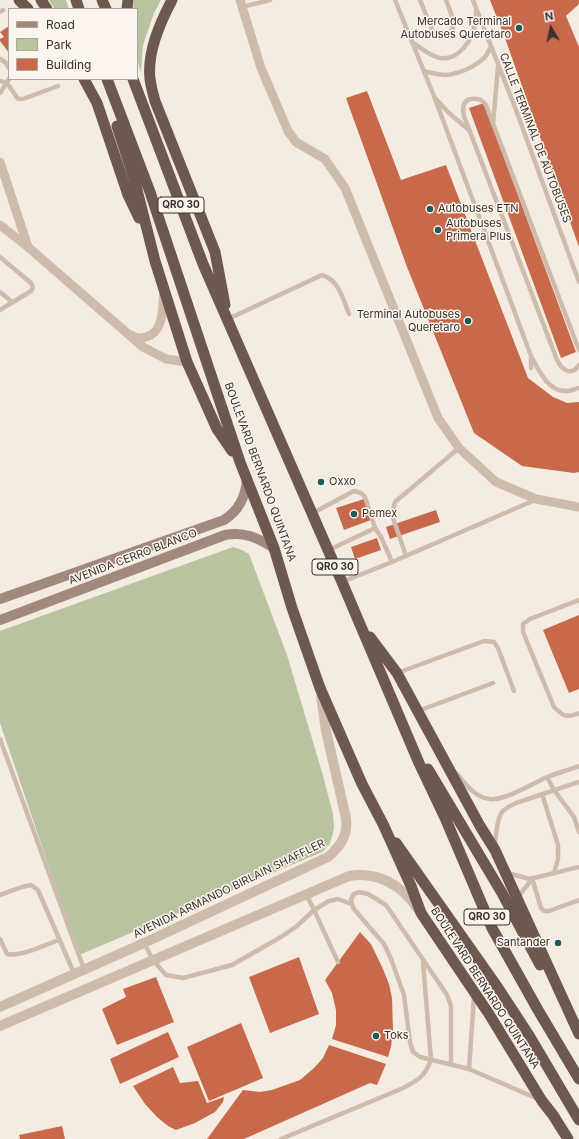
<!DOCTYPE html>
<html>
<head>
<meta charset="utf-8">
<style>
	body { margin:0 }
	#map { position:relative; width:579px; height:1139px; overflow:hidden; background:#f4ebe1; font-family:Inter,sans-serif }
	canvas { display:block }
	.legend { position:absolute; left:8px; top:8px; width:130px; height:72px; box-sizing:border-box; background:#fbf5ee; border:1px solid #aea6a0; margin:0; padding:5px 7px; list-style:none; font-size:12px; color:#3b302b }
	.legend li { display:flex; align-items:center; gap:8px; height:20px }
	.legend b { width:20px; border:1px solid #aea6a0 }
	.north { position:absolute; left:531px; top:8px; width:40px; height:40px; -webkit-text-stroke:3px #fbf5ee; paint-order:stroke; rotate:351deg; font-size:11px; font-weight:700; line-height:16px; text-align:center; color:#3b302b }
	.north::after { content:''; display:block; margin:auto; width:14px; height:18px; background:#3b302b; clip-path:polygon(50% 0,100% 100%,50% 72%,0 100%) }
</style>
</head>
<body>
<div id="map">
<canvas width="579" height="1139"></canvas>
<ul class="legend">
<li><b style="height:5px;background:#a18a7d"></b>Road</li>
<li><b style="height:11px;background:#b8c4a0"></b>Park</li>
<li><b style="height:11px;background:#c8694b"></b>Building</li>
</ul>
<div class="north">N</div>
</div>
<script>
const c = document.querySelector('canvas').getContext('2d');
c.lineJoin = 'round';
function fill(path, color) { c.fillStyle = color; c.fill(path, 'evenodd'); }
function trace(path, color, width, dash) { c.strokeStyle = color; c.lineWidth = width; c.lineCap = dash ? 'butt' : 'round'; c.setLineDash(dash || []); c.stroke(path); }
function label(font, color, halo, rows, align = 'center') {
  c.font = font + ' Inter,sans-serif'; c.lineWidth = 3; c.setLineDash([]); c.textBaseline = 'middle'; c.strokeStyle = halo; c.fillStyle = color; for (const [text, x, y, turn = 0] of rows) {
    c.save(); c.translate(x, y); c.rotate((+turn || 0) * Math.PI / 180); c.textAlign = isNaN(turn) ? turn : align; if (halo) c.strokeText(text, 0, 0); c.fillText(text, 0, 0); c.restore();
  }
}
const green = new Path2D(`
	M 49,0 L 66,0 L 69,9 L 55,9 Z
	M 134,0 L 161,0 L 154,13 L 143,45 L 141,73 L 137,59 L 137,9 L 133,9 Z
	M 233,547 L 242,550 L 249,554 L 287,655 L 322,772 L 333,814 L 334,828 L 332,837 L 329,845 L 322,852 L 79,955 L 0,723 L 0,631 Z`);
const building = new Path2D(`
	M 490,0 L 579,0 L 579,4 L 566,16 L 579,47 L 579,247 L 506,41 Z
	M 9,26 L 9,53 L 0,41 L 0,39 L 4,37 L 0,32 Z
	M 367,91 L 401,180 L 446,165 L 528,378 L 553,397 L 567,403 L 579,402 L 579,472 L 574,473 L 522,466 L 474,433 L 407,267 L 346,98 Z
	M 484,103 L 576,352 L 561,358 L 469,108 Z
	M 364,499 L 371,520 L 344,530 L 336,508 Z
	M 436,510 L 440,522 L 390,539 L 386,527 Z
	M 377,538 L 381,550 L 355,559 L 351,547 Z
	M 579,615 L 579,689 L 569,693 L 543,630 Z
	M 360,932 L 371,944 L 383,969 L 389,984 L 392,998 L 393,1030 L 391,1047 L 388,1057 L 332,1039 L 336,1025 L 336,1010 L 332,993 L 325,980 Z
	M 299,957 L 319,1014 L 270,1033 L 249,977 Z
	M 156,977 L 174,1022 L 117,1045 L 102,1009 L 126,997 L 123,989 Z
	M 241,1023 L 263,1078 L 209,1101 L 187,1047 Z
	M 168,1032 L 179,1057 L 120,1084 L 110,1059 Z
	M 329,1045 L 386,1064 L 377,1085 L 370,1083 L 244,1139 L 207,1139 L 243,1090 L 260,1092 L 272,1090 L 300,1080 L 314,1068 L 323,1058 Z
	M 173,1067 L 180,1083 L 198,1081 L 207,1103 L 224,1097 L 223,1102 L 215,1112 L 195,1123 L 176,1130 L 168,1126 L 157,1117 L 145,1104 L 133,1086 Z
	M 62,1126 L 65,1139 L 20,1139 L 19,1135 Z`);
const service = new Path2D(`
	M 395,0 L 434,96 L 531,356 C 539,370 547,391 566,391 C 570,391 575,389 579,388
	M 420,0 L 433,32 C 436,35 439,37 444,36 C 461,31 450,11 446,0
	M 473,0 L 516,110 L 579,282
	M 242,7 L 270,0
	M 0,12 L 3,10
	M 412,42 C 421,48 430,56 440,58 C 459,61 472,40 475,24 C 476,20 476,15 476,11
	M 0,59 L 5,62 L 9,68
	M 424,71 C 431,73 439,75 446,75 C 458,74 475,67 484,58 C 487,55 489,50 491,47
	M 0,81 L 7,83 L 18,99 L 23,99 L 58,86
	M 0,93 L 9,79
	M 436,99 L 449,113 L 470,131
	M 493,124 L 498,67
	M 0,257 L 31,283 L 33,287 L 31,291 L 0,310
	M 0,292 L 12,302
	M 228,319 L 322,275 C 339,280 343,299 349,314
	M 579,350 L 486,105 L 481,100 C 467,96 461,102 464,116 L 557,360 C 562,370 571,377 579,365
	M 531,368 L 531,358
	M 313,513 L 354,491 L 361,493 L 365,497 L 375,528
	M 329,550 L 375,528 L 381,537 L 392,562 L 342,582
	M 406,556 L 393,518 L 393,510 L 395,502 L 459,448
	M 392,562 L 535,500
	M 579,600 L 530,619 L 523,624 L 523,632 L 554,707 C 564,717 566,718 579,713
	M 397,673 L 484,641 L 494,642 L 498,648 L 514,691
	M 418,711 L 493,683
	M 0,739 L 84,969
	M 457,774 C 466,785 476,798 490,799 C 504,801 534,783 547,777 C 558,773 568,770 579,766
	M 547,777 L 554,790 L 574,817 L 579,832
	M 542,794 L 558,845 L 558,859 L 554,873
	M 495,846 C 496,836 496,821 502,812 C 506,808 511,805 516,803 L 579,782
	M 507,873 L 530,879 L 579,867
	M 532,878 L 541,908 L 544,911 L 549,911 L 579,900
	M 0,895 L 22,887 L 31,885 L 38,890 L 74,973
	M 518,897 L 529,883 L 530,879
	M 0,939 L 7,954 C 21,957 45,945 59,940
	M 144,943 L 153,960 L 166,975 L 183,978 L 232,965 L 281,937 L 297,926 L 314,910 L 306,894
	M 338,962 L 314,910 L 329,901 L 338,899 L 351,904
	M 451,1065 L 451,1006 L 447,995 L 386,905 L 368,894 L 359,892 L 354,894 L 351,899 L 353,908 L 384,944 L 391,959 L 404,995 L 410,1042 L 413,1052 L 420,1057 L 469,1069 L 538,1099
	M 469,1069 L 474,997
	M 281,1139 L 401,1089 C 417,1081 425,1077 431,1060 L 423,962`);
const minor = new Path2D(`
	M 240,0 L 261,68 L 288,131 L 296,142 L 325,159 L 345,188 L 438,418 L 459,448 L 496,482 L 536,499 L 579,507
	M 0,162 L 28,247
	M 0,225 L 28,247 L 143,347 L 166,359 L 187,362
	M 131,335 C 136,338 141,339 146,337 C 165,332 162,306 164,291`);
const tertiary = new Path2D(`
	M 0,1007 L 144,943 L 328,857 C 341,846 348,835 346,818 L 326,731 L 321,695
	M 0,1026 L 349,876 C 377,871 402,885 417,908`);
const secondary = new Path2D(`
	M 0,599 L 224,520 C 239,510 245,498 247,480
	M 0,620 L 225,535 C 244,531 258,538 274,548`);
const trunk = new Path2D(`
	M 19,0 L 28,9
	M 41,0 L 47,9
	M 76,0 L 79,9
	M 102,0 L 106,9
	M 172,0 C 160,23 147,52 150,79 C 151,86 153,94 155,101 L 215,252 L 225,305
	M 127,9 L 128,0
	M 84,79 L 97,103 L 128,195 L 139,218
	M 107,79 L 150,192 L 240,462 L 274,548 L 292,608 L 320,688 L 362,784 L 383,824 L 411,886 L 421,913 L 489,1014 L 542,1101 L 553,1115 L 568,1139
	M 133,79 L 203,264 L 342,582 L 419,763 L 446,820 L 492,928 L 538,1010 L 579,1079
	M 117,126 L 134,178 L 155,261 L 187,362 L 217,429 L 232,451
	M 370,637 L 397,673 L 480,826 L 495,850 L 579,1034
	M 428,769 L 502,893 L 540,965
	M 396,843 L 498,988 L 530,1037 L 579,1120`);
const markers = [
	[519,28,4,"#1f5a5e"],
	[430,209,4,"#1f5a5e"],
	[438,230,4,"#1f5a5e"],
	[468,321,4,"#1f5a5e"],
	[321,482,4,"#1f5a5e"],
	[354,514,4,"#1f5a5e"],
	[558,943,4,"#1f5a5e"],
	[376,1036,4,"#1f5a5e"]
];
const shields = [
	[181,205,46],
	[335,567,46],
	[487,917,46]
];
const shieldNames = [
	["QRO 30",181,205],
	["QRO 30",335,567],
	["QRO 30",487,917]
];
const poiNames = [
	["Mercado Terminal",511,22,"right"],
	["Autobuses Queretaro",511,35,"right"],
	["Autobuses ETN",438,209],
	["Autobuses",446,224],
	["Primera Plus",446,237],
	["Terminal Autobuses",460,315,"right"],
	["Queretaro",460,328,"right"],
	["Oxxo",329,482],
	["Pemex",362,514],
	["Santander",550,943,"right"],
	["Toks",384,1036]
];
const streetNames = [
	["CALLE TERMINAL DE AUTOBUSES",535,138,69],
	["BOULEVARD BERNARDO QUINTANA",260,472,70],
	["AVENIDA CERRO BLANCO",133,557,-21],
	["AVENIDA ARMANDO BIRLAIN SHAFFLER",229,889,-26],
	["BOULEVARD BERNARDO QUINTANA",485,988,57]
];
fill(green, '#b8c4a0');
fill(building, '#c8694b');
trace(service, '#cdbbac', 4.5);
trace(minor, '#cdbbac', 9);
trace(tertiary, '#cdbbac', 10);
trace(secondary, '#a18a7d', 10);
trace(trunk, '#6c584f', 11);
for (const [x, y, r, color] of markers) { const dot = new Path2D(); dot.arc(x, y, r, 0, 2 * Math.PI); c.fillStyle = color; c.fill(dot); trace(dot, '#fbf5ee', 1.5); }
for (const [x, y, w] of shields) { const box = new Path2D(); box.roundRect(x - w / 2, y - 8, w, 16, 3); c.fillStyle = '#fbf5ee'; c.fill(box); trace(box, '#3b302b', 1); }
label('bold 10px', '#3b302b', null, shieldNames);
label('11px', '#3b302b', '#fbf5ee', poiNames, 'left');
label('11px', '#3b302b', '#fbf5ee', streetNames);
</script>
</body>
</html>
